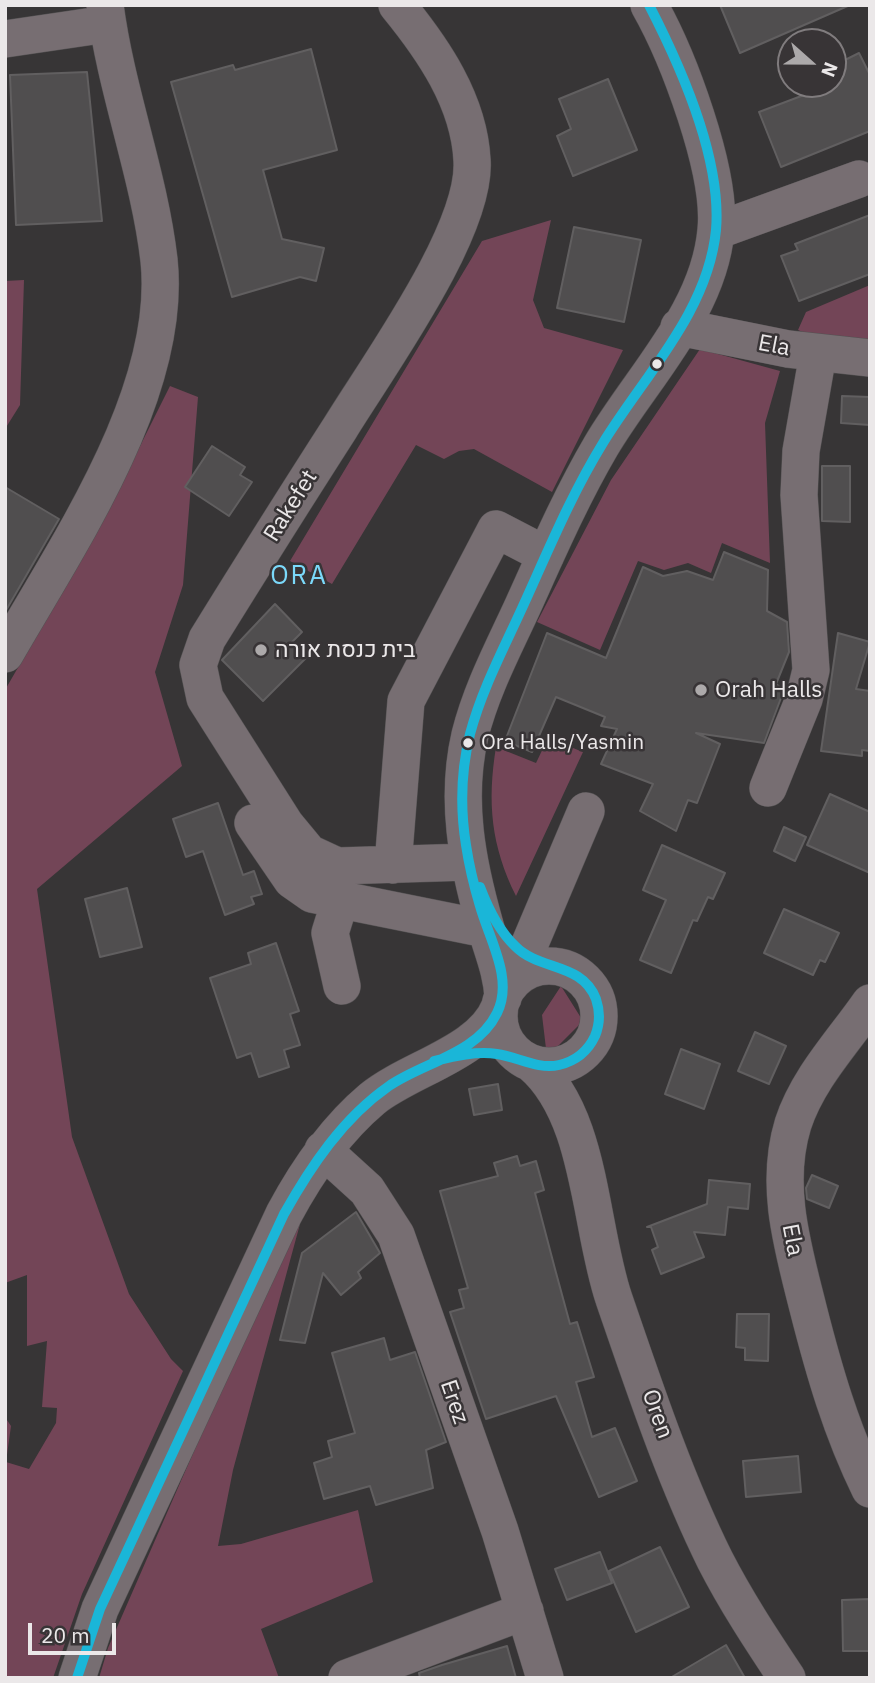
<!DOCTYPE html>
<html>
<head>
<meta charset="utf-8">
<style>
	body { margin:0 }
	#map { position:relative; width:875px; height:1683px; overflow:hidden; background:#373536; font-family:"IBM Plex Sans",sans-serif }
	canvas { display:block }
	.frame { position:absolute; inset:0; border:7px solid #ebe8e9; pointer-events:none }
	.north { position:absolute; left:777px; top:28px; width:70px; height:70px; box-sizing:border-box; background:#383436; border:2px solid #807c7e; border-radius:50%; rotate:111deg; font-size:19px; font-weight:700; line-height:28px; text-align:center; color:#ebe8e9 }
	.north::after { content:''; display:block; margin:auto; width:24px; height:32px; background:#aca9aa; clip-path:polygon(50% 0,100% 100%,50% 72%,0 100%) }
	.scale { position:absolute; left:28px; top:1623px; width:88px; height:32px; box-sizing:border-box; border:4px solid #ebe8e9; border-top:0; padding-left:9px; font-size:21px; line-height:24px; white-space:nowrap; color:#ebe8e9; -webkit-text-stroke:5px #383436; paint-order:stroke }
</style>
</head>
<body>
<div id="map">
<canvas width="875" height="1683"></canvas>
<div class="frame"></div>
<div class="north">N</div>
<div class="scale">20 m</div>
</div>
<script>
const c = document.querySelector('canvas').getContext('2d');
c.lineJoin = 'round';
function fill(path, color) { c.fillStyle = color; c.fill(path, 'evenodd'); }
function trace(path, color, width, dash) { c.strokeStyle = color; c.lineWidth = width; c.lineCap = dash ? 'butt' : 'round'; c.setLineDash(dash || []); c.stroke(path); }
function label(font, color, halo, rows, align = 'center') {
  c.font = font + ' "IBM Plex Sans",Heebo,sans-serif'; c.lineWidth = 5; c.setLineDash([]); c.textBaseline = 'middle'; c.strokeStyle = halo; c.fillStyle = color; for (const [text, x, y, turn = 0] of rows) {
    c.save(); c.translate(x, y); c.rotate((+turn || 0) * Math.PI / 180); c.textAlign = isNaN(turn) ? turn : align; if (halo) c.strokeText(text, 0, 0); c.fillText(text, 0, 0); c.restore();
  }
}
const green = new Path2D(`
	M 551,220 L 533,300 L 544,328 L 623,350 L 552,492 L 474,449 L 459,451 L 444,459 L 416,445 L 332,584 L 290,561 L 482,241 Z
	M 24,280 L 20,405 L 5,429 L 5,281 Z
	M 870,285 L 870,343 L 821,340 L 798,330 L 806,312 Z
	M 700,349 L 780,371 L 765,423 L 770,563 L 722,543 L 711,573 L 688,563 L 664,570 L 638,561 L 600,650 L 537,622 L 611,480 Z
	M 170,386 L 198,397 L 183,585 L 155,672 L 182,766 L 37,889 L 72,1137 L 129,1294 L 171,1359 L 183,1371 L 82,1594 L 53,1678 L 5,1678 L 5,1417 L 11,1426 L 6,1462 L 29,1469 L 56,1423 L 57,1408 L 42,1407 L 47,1341 L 27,1346 L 27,1275 L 5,1283 L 5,690 L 102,522 Z
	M 548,738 L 583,752 L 516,896 C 491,846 487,802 496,747 L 536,763 Z
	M 561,986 L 583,1021 L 547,1057 L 542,1015 Z
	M 300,1224 L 233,1470 L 218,1546 L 241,1544 L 358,1510 L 373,1582 L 261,1629 L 279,1678 L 99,1678 L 108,1648 L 273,1270 Z`);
const building = new Path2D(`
	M 720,5 L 850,5 L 740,53 Z
	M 311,49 L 337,150 L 263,170 L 282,239 L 324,248 L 316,281 L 300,277 L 232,297 L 171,82 L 233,65 L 235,70 Z
	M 859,53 L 870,75 L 870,131 L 781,167 L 759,112 L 833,84 L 833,66 Z
	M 87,72 L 102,221 L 16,225 L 10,75 Z
	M 608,79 L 637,150 L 573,176 L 557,136 L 571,129 L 559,99 Z
	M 870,215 L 870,274 L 799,301 L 781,256 L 798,250 L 795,244 Z
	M 574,227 L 641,240 L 624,322 L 557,308 Z
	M 842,396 L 870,397 L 870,425 L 841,423 Z
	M 212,446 L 245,467 L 240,475 L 252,482 L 229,516 L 185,487 Z
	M 822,466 L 850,466 L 850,522 L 822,521 Z
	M 5,487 L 59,519 L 5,612 Z
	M 724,552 L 768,570 L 767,611 L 787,622 L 789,652 L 776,684 L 784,690 L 764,743 L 696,733 L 720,744 L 697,803 L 688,800 L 676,831 L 640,811 L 653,784 L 601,764 L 617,729 L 601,726 L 605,717 L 556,697 L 532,752 L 505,741 L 547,633 L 606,658 L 643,567 L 663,576 L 687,571 L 713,580 Z
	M 275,604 L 302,632 L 292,642 L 307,657 L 263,701 L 222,660 Z
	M 838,633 L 870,642 L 856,689 L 870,691 L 870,751 L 862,750 L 862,756 L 821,751 Z
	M 830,794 L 870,812 L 870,873 L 807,845 Z
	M 218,803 L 243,875 L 254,871 L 262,894 L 251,897 L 254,904 L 225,915 L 203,851 L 186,857 L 173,819 Z
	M 784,827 L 806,837 L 795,861 L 774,851 Z
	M 662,845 L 725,873 L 713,899 L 708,897 L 697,921 L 693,920 L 671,973 L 640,960 L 666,900 L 643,890 Z
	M 127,888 L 142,947 L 100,957 L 85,899 Z
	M 784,909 L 839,933 L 825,962 L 820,960 L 813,975 L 764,953 Z
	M 276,943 L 299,1011 L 290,1014 L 300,1045 L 284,1050 L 289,1067 L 259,1077 L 251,1053 L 237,1058 L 210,978 L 251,964 L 248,953 Z
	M 755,1032 L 786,1046 L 769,1084 L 738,1071 Z
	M 681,1049 L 720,1064 L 704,1109 L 665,1094 Z
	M 498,1084 L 502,1110 L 474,1115 L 469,1089 Z
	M 517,1156 L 520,1166 L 536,1161 L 544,1190 L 535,1193 L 555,1269 L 570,1324 L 577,1322 L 594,1377 L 576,1382 L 592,1437 L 615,1428 L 637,1481 L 599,1497 L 556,1396 L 486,1419 L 450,1312 L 464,1308 L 459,1290 L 468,1288 L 440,1191 L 498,1176 L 494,1163 Z
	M 812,1175 L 838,1186 L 829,1208 L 807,1199 L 806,1188 Z
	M 709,1180 L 750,1184 L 748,1209 L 728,1207 L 725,1235 L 694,1232 L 704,1257 L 661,1274 L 652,1250 L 658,1247 L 651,1227 L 647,1227 L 707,1204 Z
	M 356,1212 L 380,1253 L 358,1272 L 361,1278 L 341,1295 L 323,1273 L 305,1343 L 280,1340 L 302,1253 Z
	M 737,1314 L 769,1314 L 768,1361 L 745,1360 L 745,1348 L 736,1347 Z
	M 384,1338 L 390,1360 L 415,1352 L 446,1442 L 426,1450 L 433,1488 L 376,1505 L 370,1486 L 324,1499 L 314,1463 L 332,1457 L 328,1441 L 355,1433 L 332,1353 Z
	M 798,1456 L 801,1492 L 746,1497 L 743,1461 Z
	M 660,1547 L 689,1607 L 636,1632 L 609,1571 Z
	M 600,1552 L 612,1583 L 567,1600 L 555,1569 Z
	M 870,1599 L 870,1651 L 843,1651 L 842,1600 Z
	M 726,1645 L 745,1678 L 670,1678 Z
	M 507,1646 L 516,1678 L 420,1678 L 419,1673 L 442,1665 Z`);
const minor = new Path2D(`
	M 397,5 C 433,49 469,101 472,160 C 477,230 378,366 340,428 C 295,498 251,568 207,639 L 198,665 L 205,698 L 285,824 L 309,853 L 337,866 L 469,862
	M 5,39 L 107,24
	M 716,231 L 859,179
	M 679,327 L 788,349 L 870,358
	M 5,654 C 68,544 173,392 159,260 C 149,174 116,91 105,5
	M 768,788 L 804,699 L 811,670 L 799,495 L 801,451 L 818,354
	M 253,823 L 292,880 L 312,894 L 486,929
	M 393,865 L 406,701 L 496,529 L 546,555
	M 340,901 L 330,933 L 342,986
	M 525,955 L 586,811
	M499 1016a50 50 0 1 1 100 0a50 50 0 1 1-100 0Z
	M 503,998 C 502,972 492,950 485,925 C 467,862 455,800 470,735 C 481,691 502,651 521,610 C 546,555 570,499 601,446 C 641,378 709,312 716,230 C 722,172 678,56 649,5
	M 870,1003 C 843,1042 808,1078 793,1124 C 774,1186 793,1248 808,1308 C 824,1371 841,1430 870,1489
	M 531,1063 C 592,1114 589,1226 614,1299 C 644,1386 674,1477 715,1560 C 736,1601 761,1639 787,1678
	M 323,1150 L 367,1190 L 396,1235 L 500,1531 L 545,1678
	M 77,1678 L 100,1609 L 284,1214 C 307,1171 334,1131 372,1099 C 410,1068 482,1053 500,1006
	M 347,1678 L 525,1611`);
const bus1 = new Path2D(`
	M 434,1061 C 455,1056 476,1051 497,1054 C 518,1057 538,1070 559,1065 C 576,1061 588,1051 595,1036 C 600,1024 600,1011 596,999 C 582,962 539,971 515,946 C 498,930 488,908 480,887
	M 77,1678 L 100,1609 L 284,1214 C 311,1166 343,1118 389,1086 C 424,1062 477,1054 497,1013 C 514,979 489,939 480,906 C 474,886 469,865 466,845 C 460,808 461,771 470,734 C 482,689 504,648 523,606 C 548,551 571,495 603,443 C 644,376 708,312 716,230 C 722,159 681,67 649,5`);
const markers = [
	[657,364,6,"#ebe8e9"],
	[261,650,7,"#aca9aa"],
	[701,690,7,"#aca9aa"],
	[468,743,6,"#ebe8e9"]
];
const busNames = [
	["Ora Halls/Yasmin",481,743]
];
const streetNames = [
	["Ela",774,346,11],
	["Rakefet",291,506,-58],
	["Ela",792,1240,79],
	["Erez",454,1402,71],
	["Oren",657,1414,70]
];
const poiNames = [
	["בית כנסת אורה",275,650],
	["Orah Halls",715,690]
];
const quarterNames = [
	["ORA",299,576]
];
fill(green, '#734557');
fill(building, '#504e4f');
trace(building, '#615f60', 2);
trace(minor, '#545253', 38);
trace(minor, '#776e72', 37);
trace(bus1, '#1ab6d8', 10);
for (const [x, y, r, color] of markers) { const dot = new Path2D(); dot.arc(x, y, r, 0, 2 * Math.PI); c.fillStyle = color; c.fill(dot); trace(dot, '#383436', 2.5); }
label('21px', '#ebe8e9', '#383436', busNames, 'left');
label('23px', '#ebe8e9', '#383436', streetNames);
label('23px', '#ebe8e9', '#383436', poiNames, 'left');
c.letterSpacing = '2px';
label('26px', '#7bd9fa', '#383436', quarterNames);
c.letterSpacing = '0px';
</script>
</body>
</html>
